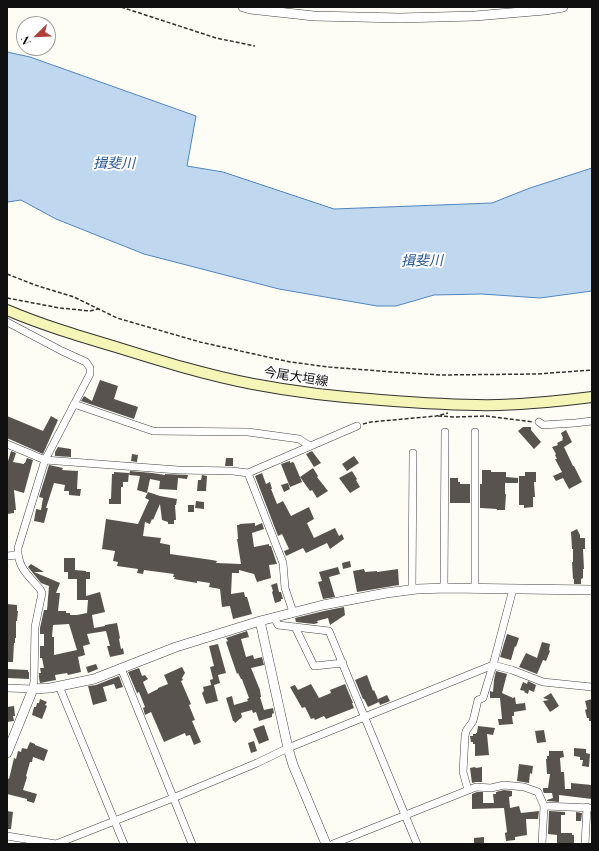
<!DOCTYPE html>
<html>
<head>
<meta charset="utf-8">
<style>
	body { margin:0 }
	#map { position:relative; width:599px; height:851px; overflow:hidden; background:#fefdf5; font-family:"Playfair Display",serif }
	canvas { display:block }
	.frame { position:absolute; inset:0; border:8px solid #101010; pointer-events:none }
	.north { position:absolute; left:16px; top:16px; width:40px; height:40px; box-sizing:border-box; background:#fff; border:1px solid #9f9f9f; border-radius:50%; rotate:247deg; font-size:11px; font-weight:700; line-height:16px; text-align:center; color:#101010 }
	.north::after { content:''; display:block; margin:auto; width:14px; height:18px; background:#b04038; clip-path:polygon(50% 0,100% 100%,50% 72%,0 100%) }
</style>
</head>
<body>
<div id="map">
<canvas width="599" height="851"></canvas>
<div class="frame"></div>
<div class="north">N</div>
</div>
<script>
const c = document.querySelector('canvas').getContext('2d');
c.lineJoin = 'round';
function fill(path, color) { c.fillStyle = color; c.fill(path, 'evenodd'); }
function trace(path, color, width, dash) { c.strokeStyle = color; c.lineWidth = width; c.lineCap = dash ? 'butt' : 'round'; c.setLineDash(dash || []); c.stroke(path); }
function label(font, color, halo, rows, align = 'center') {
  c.font = font + ' "Playfair Display","Noto Sans JP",serif'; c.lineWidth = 4; c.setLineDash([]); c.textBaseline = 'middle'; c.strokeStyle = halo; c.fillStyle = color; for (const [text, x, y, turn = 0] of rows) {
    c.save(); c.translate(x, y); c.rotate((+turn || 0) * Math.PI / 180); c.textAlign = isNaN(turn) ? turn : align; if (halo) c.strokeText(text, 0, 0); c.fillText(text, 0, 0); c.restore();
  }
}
const water = new Path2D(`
	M 7,52 L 30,57 L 196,116 L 187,166 L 223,172 L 334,209 L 492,203 L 530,188 L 592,168 L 592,291 L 540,298 L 482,294 L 434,295 L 396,306 L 377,306 L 279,289 L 144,254 L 56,219 L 21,200 L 8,202 Z`);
const building = new Path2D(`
	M 100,380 L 118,386 L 114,399 L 138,407 L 134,419 L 81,401 L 84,396 L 92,401 Z
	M 7,416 L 43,431 L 51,416 L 58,420 L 43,454 L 7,438 Z
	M 523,427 L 531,427 L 531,430 L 541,442 L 534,449 L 518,431 Z
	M 566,430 L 572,442 L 564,447 L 573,466 L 574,466 L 582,482 L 569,489 L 563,478 L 556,481 L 553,476 L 562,472 L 555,459 L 557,459 L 555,455 L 556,454 L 552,447 L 558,445 L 557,443 L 563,440 L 562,439 L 563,438 L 561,433 Z
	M 58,447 L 71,449 L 71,457 L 55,456 L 55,452 Z
	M 11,451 L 16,453 L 13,462 L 24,464 L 24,463 L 25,463 L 27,458 L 33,460 L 24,493 L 14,490 L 16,510 L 14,510 L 14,513 L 7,514 L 7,460 L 8,461 Z
	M 312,451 L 321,463 L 314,467 L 306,454 Z
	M 132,454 L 138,455 L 137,462 L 131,461 Z
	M 354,456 L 359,463 L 347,471 L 342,464 Z
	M 226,458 L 233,458 L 233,466 L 225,466 Z
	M 290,461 L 290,463 L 293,462 L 294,463 L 302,482 L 290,487 L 281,464 Z
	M 49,465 L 63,468 L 62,470 L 78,471 L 77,489 L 81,489 L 80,496 L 69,495 L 69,491 L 64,491 L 65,485 L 54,483 L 46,508 L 48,508 L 44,523 L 34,521 L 36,509 L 41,510 L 43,498 L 39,497 Z
	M 313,468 L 318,476 L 317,477 L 328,491 L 317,498 L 312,490 L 310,491 L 300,477 Z
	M 482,470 L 491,470 L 491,472 L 506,472 L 506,477 L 518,478 L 518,483 L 505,483 L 505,494 L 506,494 L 505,510 L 497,510 L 497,509 L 481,508 L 480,508 L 480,484 L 482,484 Z
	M 130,471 L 152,473 L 165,475 L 165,474 L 188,475 L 187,479 L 178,478 L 177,490 L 159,489 L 160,481 L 150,479 L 147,493 L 137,490 L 140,476 L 129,475 Z
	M 352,471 L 357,479 L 356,480 L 360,487 L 350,493 L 339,478 Z
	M 114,472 L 129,473 L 128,482 L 123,482 L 123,487 L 121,487 L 121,504 L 109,504 L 109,499 L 111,499 L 112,474 L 114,474 Z
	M 525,472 L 536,472 L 536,482 L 534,482 L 535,497 L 533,497 L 533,507 L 524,508 L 524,505 L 519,505 L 519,476 L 525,476 Z
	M 262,473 L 266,484 L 270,482 L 272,489 L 271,489 L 277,504 L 283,501 L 291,516 L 309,507 L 314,519 L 307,523 L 314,538 L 335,528 L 339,536 L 342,534 L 344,539 L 330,549 L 327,543 L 306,553 L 303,548 L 286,556 L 284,551 L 289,549 L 282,534 L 278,536 L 255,476 Z
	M 202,475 L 207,476 L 206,491 L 197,491 L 198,480 L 201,480 Z
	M 450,478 L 458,478 L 458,482 L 460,482 L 460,484 L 470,484 L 470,503 L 450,503 Z
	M 288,483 L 290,489 L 284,492 L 281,485 Z
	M 148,492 L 160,496 L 177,499 L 176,505 L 175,505 L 176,520 L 174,520 L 174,524 L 168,524 L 168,522 L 162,520 L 160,504 L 153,520 L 152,519 L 150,524 L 145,522 L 143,536 L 161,538 L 160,543 L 170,545 L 170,554 L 212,560 L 217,561 L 216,563 L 241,564 L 237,539 L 238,539 L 237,525 L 240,525 L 239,524 L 255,523 L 255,526 L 262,523 L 264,529 L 252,533 L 254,547 L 269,544 L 269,546 L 271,546 L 277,564 L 269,565 L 271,578 L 257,582 L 254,574 L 239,570 L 239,573 L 232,573 L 231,594 L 244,592 L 245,597 L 247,597 L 252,614 L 233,619 L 230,606 L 222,607 L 220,589 L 209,587 L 210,583 L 197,581 L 197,583 L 174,579 L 175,577 L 173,577 L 174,574 L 144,570 L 143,574 L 137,573 L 138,569 L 117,566 L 118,562 L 113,561 L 115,551 L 102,549 L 106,519 L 138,524 L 149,500 L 145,498 Z
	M 196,501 L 204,502 L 204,509 L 195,508 Z
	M 188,505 L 194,505 L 194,512 L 188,512 Z
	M 577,529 L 580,535 L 580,538 L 585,538 L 585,549 L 583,549 L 584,569 L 583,569 L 583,578 L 581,579 L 581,584 L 574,584 L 574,579 L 573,579 L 572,562 L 573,562 L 573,549 L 572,549 L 571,532 Z
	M 64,558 L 75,558 L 75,570 L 86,571 L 86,572 L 90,572 L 90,579 L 86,579 L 86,596 L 100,592 L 105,612 L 92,615 L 94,628 L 105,626 L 105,625 L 117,623 L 120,638 L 119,639 L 121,649 L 123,648 L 124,654 L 110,657 L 107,646 L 110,646 L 106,631 L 87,634 L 90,644 L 83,646 L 85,655 L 78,657 L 81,672 L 68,675 L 67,673 L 55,675 L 56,680 L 40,683 L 39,678 L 39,673 L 41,673 L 40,668 L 44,668 L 42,658 L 40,658 L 40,646 L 44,646 L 44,634 L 40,634 L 40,628 L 44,610 L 47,610 L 49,586 L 41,583 L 28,567 L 31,564 L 44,572 L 34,572 L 60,583 L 56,593 L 60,593 L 58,611 L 66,611 L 66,613 L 70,613 L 70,615 L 77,615 L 87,613 L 88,600 L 77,600 L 77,579 L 68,579 L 68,572 L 64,572 ZM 69,624 L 77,650 L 54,655 L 54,637 L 52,637 L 53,625 Z
	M 350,561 L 351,567 L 343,569 L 342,563 Z
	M 338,567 L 340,574 L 329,577 L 335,597 L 323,599 L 318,582 L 322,581 L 319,572 Z
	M 364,569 L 365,572 L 377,571 L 377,572 L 398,569 L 399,585 L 357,592 L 353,571 Z
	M 277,583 L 279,592 L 281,592 L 283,599 L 281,599 L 281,601 L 275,603 L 272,592 L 273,591 L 271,585 Z
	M 7,604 L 17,605 L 17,611 L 18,611 L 17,621 L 16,621 L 16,638 L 15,638 L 15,643 L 14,643 L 13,662 L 7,662 Z
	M 344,607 L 345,615 L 330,625 L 328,618 L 317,621 L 318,623 L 314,624 L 296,622 L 295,618 L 324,611 Z
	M 247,631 L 249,637 L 241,639 L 246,657 L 253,655 L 254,659 L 262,657 L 264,665 L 251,668 L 260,690 L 261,697 L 260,697 L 264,710 L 273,708 L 274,713 L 272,714 L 272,717 L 259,721 L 256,712 L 253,713 L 252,710 L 241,713 L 242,717 L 235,723 L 234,721 L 233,721 L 226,698 L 232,696 L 234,705 L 248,701 L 247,699 L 249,698 L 243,682 L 242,679 L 241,679 L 238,673 L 237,674 L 226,642 L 228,641 L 226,638 Z
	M 507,634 L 519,638 L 516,647 L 515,646 L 511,660 L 500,657 Z
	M 542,642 L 550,644 L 549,650 L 550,651 L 546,661 L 543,660 L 537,674 L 519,667 L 526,653 L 537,658 Z
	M 218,644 L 226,673 L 218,675 L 220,683 L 214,685 L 218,701 L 206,704 L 202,693 L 204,691 L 203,687 L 211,685 L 210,680 L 213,679 L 210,667 L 214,666 L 209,646 Z
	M 96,664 L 98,669 L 88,673 L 86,667 Z
	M 182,667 L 185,673 L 182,678 L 183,680 L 181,681 L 191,704 L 189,705 L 195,720 L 192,721 L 201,742 L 194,745 L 190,735 L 186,736 L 185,733 L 164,742 L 151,712 L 145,715 L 143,708 L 145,707 L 139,692 L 137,693 L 128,672 L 139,668 L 142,676 L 145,675 L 148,679 L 143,682 L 148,694 L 158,689 L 158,688 L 168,684 L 164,675 Z
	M 8,669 L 28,670 L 28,672 L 29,672 L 29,679 L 8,678 Z
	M 496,671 L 507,674 L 502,693 L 513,698 L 515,697 L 516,704 L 525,703 L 526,710 L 514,712 L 514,716 L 512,716 L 513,724 L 499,725 L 498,719 L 502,719 L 500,698 L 490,698 L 490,691 L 493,692 L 494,680 Z
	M 367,675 L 373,691 L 374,690 L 379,702 L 368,707 L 364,699 L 363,699 L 355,680 Z
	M 119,676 L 123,687 L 116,689 L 114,684 L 103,687 L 107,701 L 93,705 L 88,686 L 96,685 Z
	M 528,681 L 536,685 L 534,692 L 529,690 L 528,694 L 524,692 L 525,691 L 520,690 L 523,682 L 527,684 Z
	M 311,684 L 319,698 L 331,693 L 330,690 L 345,684 L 353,703 L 352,703 L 354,708 L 326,719 L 324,716 L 315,720 L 314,718 L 311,719 L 305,707 L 302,708 L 290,687 L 295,685 L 298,690 Z
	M 551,693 L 559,706 L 550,712 L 543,701 L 549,700 L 543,698 Z
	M 387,695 L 390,701 L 380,705 L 378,699 Z
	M 40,699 L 47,702 L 45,705 L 47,706 L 42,719 L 32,715 L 34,707 L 36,707 L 37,703 L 39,703 Z
	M 592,699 L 592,721 L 589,721 L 589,718 L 587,718 L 585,710 L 587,709 L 585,701 Z
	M 14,706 L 15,716 L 13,716 L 14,721 L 7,722 L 7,707 Z
	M 264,725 L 269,740 L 259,744 L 253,729 Z
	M 478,726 L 495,728 L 493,735 L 487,734 L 489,755 L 475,756 L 475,744 L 473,744 L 473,742 L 471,742 L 470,736 L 473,736 L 473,734 L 476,734 L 476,733 L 477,733 Z
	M 544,730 L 546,742 L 537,743 L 535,731 Z
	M 254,741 L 257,751 L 251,753 L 248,743 Z
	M 30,742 L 35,744 L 35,745 L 48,750 L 44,761 L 33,757 L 32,762 L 30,762 L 26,776 L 27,777 L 23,790 L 37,794 L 34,803 L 27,801 L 27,799 L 7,794 L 7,778 L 9,779 L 14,758 L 16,759 L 18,751 L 21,752 L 22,748 L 27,749 Z
	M 574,748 L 586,749 L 586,753 L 590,754 L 589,767 L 582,766 L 583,760 L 580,760 L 580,757 L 574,756 Z
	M 549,751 L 563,751 L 564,757 L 560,758 L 561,772 L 564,772 L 565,789 L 571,789 L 571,783 L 592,785 L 592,799 L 559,795 L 559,802 L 547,801 L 547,800 L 553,798 L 552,793 L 544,793 L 543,791 L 543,788 L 548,788 L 550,774 L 547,774 L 546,759 L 547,759 L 547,756 L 549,756 Z
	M 519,764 L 533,766 L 532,774 L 530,773 L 529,783 L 517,781 Z
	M 475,767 L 476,768 L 482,767 L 482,782 L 476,782 L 472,783 L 470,768 Z
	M 504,790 L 512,791 L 512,796 L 509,797 L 510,808 L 519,806 L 521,813 L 539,811 L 538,819 L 526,819 L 527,835 L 515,837 L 515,840 L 506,841 L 505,833 L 507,832 L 504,808 L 472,809 L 472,794 L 477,792 L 483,792 L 483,803 L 494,803 L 493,794 L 496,794 L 496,792 Z
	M 7,811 L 13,812 L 11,829 L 7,829 Z
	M 549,811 L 565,812 L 565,815 L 561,815 L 561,833 L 572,833 L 572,835 L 574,835 L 574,844 L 557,844 L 557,835 L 548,834 Z
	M 576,812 L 582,813 L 581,821 L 576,821 Z
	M 484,837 L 484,844 L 474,844 L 474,838 Z`);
const path = new Path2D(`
	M 121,7 L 216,38 L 255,46
	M 7,274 L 35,285 L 74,297 L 117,318 L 200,342 L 290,362 L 329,367 L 392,372 L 441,375 L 537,374 L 592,370
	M 7,298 L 60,308 L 90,311 L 98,309
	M 438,416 L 456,417 L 486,416 L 533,422
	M 363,424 L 371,422 L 436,416 L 448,413`);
const minor = new Path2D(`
	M 7,322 L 62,351 L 86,362 L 90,368 L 90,374 L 45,460 L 18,548 C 17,567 28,575 40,589 L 42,593 L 35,627 L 34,681 L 33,689 L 7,688
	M 74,404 L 153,431 L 248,432 L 299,439 L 310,446
	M 539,422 L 543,425 L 575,423 L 592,421
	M 7,444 L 45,460 L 178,470 L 233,471 L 248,473 L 357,426
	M 248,473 L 283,563 L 285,588 L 293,612
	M 7,556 L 17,555
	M 444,588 L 445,432
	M 475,589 L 475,432
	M 412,590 L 413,453
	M 274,617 L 278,625 L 329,631 L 417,844
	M 295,627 L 314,666 L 343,663
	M 121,668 L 192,844
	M 59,686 L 124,844
	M 468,790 L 463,772 L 465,736 L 466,731 L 473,721 L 478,700 L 483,698 L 493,665 L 512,670 L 543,682 L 592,687
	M 7,836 L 56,844 L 173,798 L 257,763 L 288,748 L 493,665 L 513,589
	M 333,844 L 476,787 L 491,788 L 504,785 L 524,787 L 538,792 L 544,806
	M 542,844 L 544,806 L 592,808
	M 585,844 L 587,807`);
const tertiary = new Path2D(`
	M 243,7 L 250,9 L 314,16 L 400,18 L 475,16 L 545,10 L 563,7
	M 260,621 L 288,748 L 293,765 L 326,844
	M 7,753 L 33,689 L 50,688 L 94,679 L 176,647 L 260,621 L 323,605 L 386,593 L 417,589 L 447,588 L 592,590`);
const secondary = new Path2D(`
	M 7,310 C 42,325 79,336 116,347 C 161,361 206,375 253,384 C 295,392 338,397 381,400 C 420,403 460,406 499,405 C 530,404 561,401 592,397`);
const streetNames = [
	["今尾大垣線",296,377,9]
];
const waterNames = [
	["揖斐川",114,164],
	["揖斐川",422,261,-1]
];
fill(water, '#bfd8ef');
trace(water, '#4f85be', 1);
fill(building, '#58534e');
trace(minor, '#434343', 8);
trace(tertiary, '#434343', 10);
trace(secondary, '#323232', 12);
trace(path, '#323232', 1.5, [4, 2]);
trace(minor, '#fff', 7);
trace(tertiary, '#fff', 9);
trace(secondary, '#f5f5b8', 10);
label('13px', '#101010', '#fff', streetNames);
label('italic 14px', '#285894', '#fff', waterNames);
</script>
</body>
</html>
